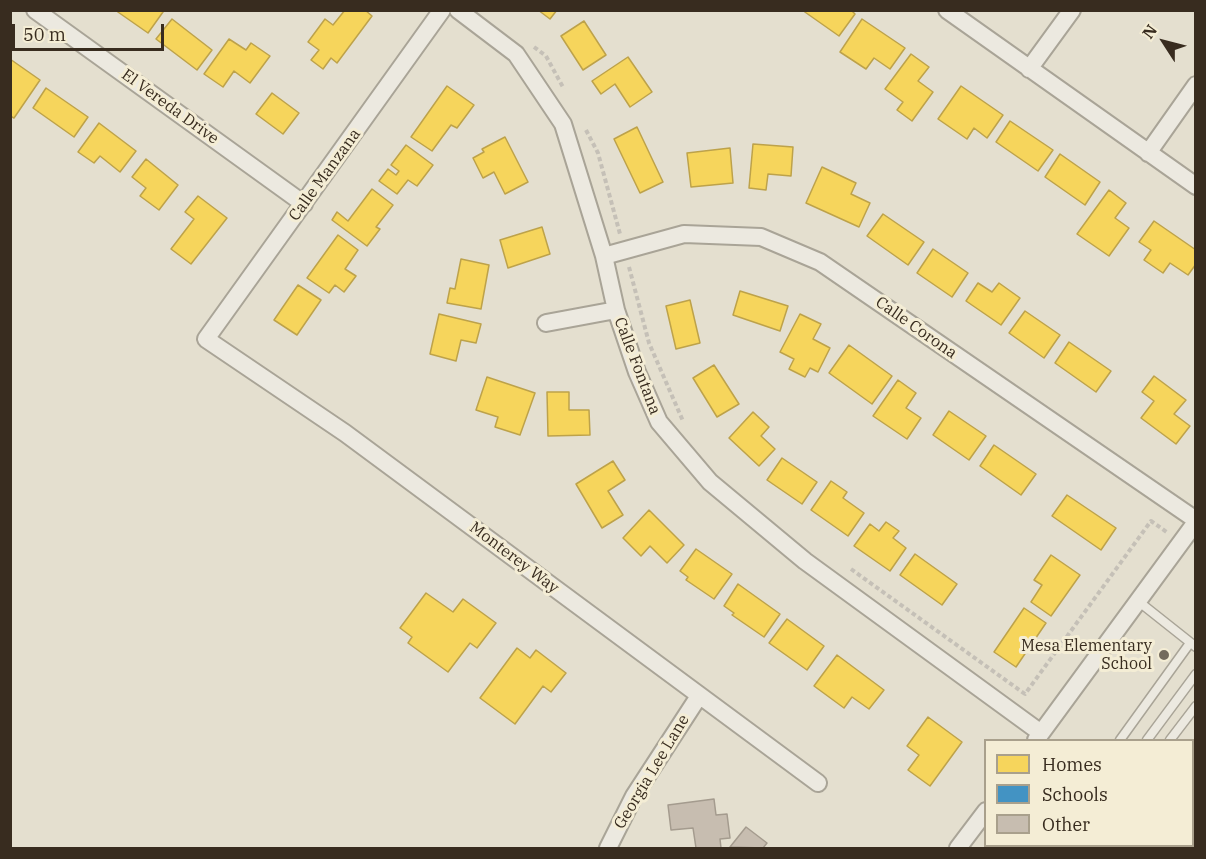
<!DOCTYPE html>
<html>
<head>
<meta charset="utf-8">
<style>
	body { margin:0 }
	#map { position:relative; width:1206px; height:859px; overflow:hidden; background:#e4dfcf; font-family:"IBM Plex Serif",serif }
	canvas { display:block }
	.frame { position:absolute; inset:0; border:12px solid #382c1f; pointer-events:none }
	.legend { position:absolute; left:984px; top:739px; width:210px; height:108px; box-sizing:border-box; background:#f4edd5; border:2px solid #a9a08c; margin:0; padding:8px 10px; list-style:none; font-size:18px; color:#382c1f }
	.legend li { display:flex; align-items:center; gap:12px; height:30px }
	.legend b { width:30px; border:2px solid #a9a08c }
	.north { position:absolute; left:1134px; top:12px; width:60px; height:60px; -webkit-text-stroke:4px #f4edd5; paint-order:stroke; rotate:306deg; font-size:16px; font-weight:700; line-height:24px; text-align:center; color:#382c1f }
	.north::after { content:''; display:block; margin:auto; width:21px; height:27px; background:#382c1f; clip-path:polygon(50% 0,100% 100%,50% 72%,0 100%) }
	.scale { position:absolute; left:12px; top:24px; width:152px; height:27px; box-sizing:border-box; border:3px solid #382c1f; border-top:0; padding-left:8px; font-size:18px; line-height:21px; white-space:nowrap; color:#382c1f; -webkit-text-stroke:4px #f4edd5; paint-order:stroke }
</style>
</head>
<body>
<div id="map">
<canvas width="1206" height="859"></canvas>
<div class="frame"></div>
<ul class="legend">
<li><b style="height:16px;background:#f6d55c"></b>Homes</li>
<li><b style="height:16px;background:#4393c3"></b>Schools</li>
<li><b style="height:16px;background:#c7bdb0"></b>Other</li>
</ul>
<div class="north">N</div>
<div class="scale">50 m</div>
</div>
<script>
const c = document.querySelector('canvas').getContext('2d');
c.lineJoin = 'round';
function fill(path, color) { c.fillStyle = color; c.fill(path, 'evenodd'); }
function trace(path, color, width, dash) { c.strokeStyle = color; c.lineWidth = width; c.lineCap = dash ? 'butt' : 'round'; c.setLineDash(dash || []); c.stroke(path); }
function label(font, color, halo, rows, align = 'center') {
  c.font = font + ' "IBM Plex Serif",serif'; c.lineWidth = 6; c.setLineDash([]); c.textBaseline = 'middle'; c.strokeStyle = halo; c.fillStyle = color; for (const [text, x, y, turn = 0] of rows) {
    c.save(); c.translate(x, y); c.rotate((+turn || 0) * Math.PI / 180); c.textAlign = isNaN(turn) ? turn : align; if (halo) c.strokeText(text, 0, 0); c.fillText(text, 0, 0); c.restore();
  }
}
const homes = new Path2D(`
	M 115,10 L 160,10 L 163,12 L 148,33 Z
	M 345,10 L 365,10 L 372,16 L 337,63 L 331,58 L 323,69 L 311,60 L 319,50 L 308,42 L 325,19 L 333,25 Z
	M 538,10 L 557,10 L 550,19 Z
	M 802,10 L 851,10 L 855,14 L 839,36 Z
	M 172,19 L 212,50 L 197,70 L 156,39 Z
	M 862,19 L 905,48 L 890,69 L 874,58 L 866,69 L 840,52 Z
	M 584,21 L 606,55 L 583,70 L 561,36 Z
	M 229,39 L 246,50 L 251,43 L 270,56 L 250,83 L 234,71 L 223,87 L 204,74 Z
	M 911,54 L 929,67 L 918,81 L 933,92 L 912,121 L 897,110 L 903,102 L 885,89 Z
	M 628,57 L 652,92 L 630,107 L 615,84 L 601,94 L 592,81 Z
	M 10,59 L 40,80 L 14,118 L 10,116 Z
	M 447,86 L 474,105 L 457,128 L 451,125 L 432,151 L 411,137 Z
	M 961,86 L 1003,115 L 987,138 L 974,128 L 967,139 L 938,119 Z
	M 46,88 L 88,117 L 74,137 L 33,108 Z
	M 272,93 L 299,113 L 283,134 L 256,114 Z
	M 1010,121 L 1053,150 L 1038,171 L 996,142 Z
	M 99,123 L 136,151 L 120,172 L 100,156 L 94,163 L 78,152 Z
	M 637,127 L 663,182 L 640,193 L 614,139 Z
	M 505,137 L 528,182 L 505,194 L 494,172 L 483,178 L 473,158 L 484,152 L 482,149 Z
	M 753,144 L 793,147 L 791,176 L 768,174 L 766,190 L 749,188 Z
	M 406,145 L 433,165 L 417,186 L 408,180 L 397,194 L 379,181 L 388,169 L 396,175 L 399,171 L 391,165 Z
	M 730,148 L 733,183 L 691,187 L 687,153 Z
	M 1060,154 L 1100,182 L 1085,205 L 1045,177 Z
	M 146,159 L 178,185 L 159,210 L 140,196 L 146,188 L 132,177 Z
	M 822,167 L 856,183 L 851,194 L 870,203 L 859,227 L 806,203 Z
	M 372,189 L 393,205 L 376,227 L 380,229 L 367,246 L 332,220 L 337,212 L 348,221 Z
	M 1109,190 L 1126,203 L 1115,218 L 1129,228 L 1109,256 L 1077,234 Z
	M 198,196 L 227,218 L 191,264 L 171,249 L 194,219 L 185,212 Z
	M 883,214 L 924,242 L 908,265 L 867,236 Z
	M 1154,221 L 1196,250 L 1196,264 L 1188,275 L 1170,263 L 1163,273 L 1144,260 L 1151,250 L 1139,242 Z
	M 542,227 L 550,254 L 508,268 L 500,240 Z
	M 338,235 L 358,250 L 345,269 L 356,276 L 344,292 L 335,285 L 329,293 L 307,278 Z
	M 933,249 L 968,273 L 952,297 L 917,273 Z
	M 461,259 L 489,265 L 481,309 L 447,303 L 450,288 L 455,289 Z
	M 978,283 L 992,292 L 999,283 L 1020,298 L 1001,325 L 966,301 Z
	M 298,285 L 321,300 L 297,335 L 274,320 Z
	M 740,291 L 788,306 L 780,331 L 733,315 Z
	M 690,300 L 700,343 L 676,349 L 666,306 Z
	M 1025,311 L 1060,335 L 1044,358 L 1009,333 Z
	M 439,314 L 481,324 L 476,343 L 461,340 L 456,361 L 430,354 Z
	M 800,314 L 821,324 L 813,339 L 830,348 L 818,372 L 810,368 L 805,377 L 789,369 L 794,359 L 780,352 Z
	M 1069,342 L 1111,371 L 1096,392 L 1055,363 Z
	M 849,345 L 892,376 L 872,404 L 829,373 Z
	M 714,365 L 739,404 L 717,417 L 693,378 Z
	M 1154,376 L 1186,400 L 1174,414 L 1190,426 L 1176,444 L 1141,418 L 1154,401 L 1142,392 Z
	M 487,377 L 535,393 L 520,435 L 495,427 L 498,417 L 476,410 Z
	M 898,380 L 916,393 L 906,408 L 921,418 L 907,439 L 873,416 Z
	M 547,392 L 569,392 L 569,410 L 589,410 L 590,435 L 548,436 Z
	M 949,411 L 986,436 L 969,460 L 933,435 Z
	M 753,412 L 769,427 L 761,436 L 775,449 L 759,466 L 729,438 Z
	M 994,445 L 1036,474 L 1021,495 L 980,466 Z
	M 782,458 L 817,482 L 802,504 L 767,480 Z
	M 613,461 L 625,480 L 608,491 L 623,515 L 602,528 L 576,484 Z
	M 831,481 L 847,492 L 843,498 L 864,513 L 848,536 L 811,510 Z
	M 1067,495 L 1116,528 L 1101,550 L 1052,516 Z
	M 649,510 L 684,545 L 667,563 L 650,546 L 641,556 L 623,538 Z
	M 886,522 L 899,531 L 893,538 L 906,548 L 890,571 L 854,546 L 870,524 L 879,531 Z
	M 696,549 L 732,574 L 714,599 L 686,580 L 688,577 L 680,571 Z
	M 915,554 L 957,584 L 942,605 L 900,575 Z
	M 1051,555 L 1080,575 L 1051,616 L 1031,602 L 1042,585 L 1034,580 Z
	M 738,584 L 780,614 L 764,637 L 732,615 L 734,613 L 724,606 Z
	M 426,593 L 453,612 L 463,599 L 496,623 L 477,648 L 470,643 L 448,672 L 408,643 L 412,637 L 400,628 Z
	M 1024,608 L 1046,623 L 1016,667 L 994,652 Z
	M 787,619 L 824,646 L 807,670 L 769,643 Z
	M 517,648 L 530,658 L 536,650 L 566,673 L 551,692 L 543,686 L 515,724 L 480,698 Z
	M 837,655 L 884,690 L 869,709 L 852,697 L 844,708 L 814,686 Z
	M 928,717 L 962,742 L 930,786 L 908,770 L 919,755 L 907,746 Z`);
const schools = new Path2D(`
	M 1196,800 L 1196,843 L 1192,841 L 1192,804 Z`);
const building = new Path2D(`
	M 714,799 L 716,815 L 727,814 L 730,838 L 720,839 L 721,848 L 696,848 L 693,828 L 671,830 L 668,805 Z
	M 746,827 L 767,843 L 763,848 L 730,847 Z`);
const path = new Path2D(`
	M 534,47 L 546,56 L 564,89
	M 586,130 L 598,153 L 620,234
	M 629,267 L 649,343 L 683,421
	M 851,569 L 1025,694 L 1151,521 L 1168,533`);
const lane = new Path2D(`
	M 1138,601 L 1196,647
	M 1120,740 L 1190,643
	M 1147,740 L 1196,674
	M 1170,740 L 1196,706
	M 1025,846 L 1029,848
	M 1041,848 L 1043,846
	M 1068,848 L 1070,846
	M 1091,848 L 1094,846`);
const street = new Path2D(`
	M 35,10 L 304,204
	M 442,10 L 206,339 L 345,433 L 818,783
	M 458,10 L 516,54 L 563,124 L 604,256 L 616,310 L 637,372 L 659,422 L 710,482 L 805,561 L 1041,733
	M 947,10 L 1196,186
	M 1029,69 L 1072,10
	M 1148,153 L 1196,85
	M 604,256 L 684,234 L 761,237 L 820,262 L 1196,520
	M 546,323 L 616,310
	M 1036,740 L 1196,522
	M 608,848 L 634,796 L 699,696
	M 958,848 L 986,811`);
const markers = [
	[1164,655,6,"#746b5d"]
];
const streetNames = [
	["El Vereda Drive",170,107,36],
	["Calle Manzana",325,175,-54],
	["Calle Corona",916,328,35],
	["Calle Fontana",637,366,69],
	["Monterey Way",514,558,37],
	["Georgia Lee Lane",652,772,-59]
];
const poiNames = [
	["Mesa Elementary",1152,646],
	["School",1152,664]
];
fill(homes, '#f6d55c');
trace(homes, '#bda24a', 1.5);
fill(schools, '#4393c3');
trace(schools, '#407492', 1.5);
fill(building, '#c7bdb0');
trace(building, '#a49b8e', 1.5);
trace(lane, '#a9a497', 11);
trace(street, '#a9a497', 20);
trace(path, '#c5c0b7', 4, [4.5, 3]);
trace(lane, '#ece9e0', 8);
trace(street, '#ece9e0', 16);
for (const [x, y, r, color] of markers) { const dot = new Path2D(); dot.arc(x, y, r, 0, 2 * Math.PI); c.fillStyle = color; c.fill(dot); trace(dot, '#f4edd5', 2); }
label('16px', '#382c1f', '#f4edd5', streetNames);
label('16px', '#382c1f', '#f4edd5', poiNames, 'right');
</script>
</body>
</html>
